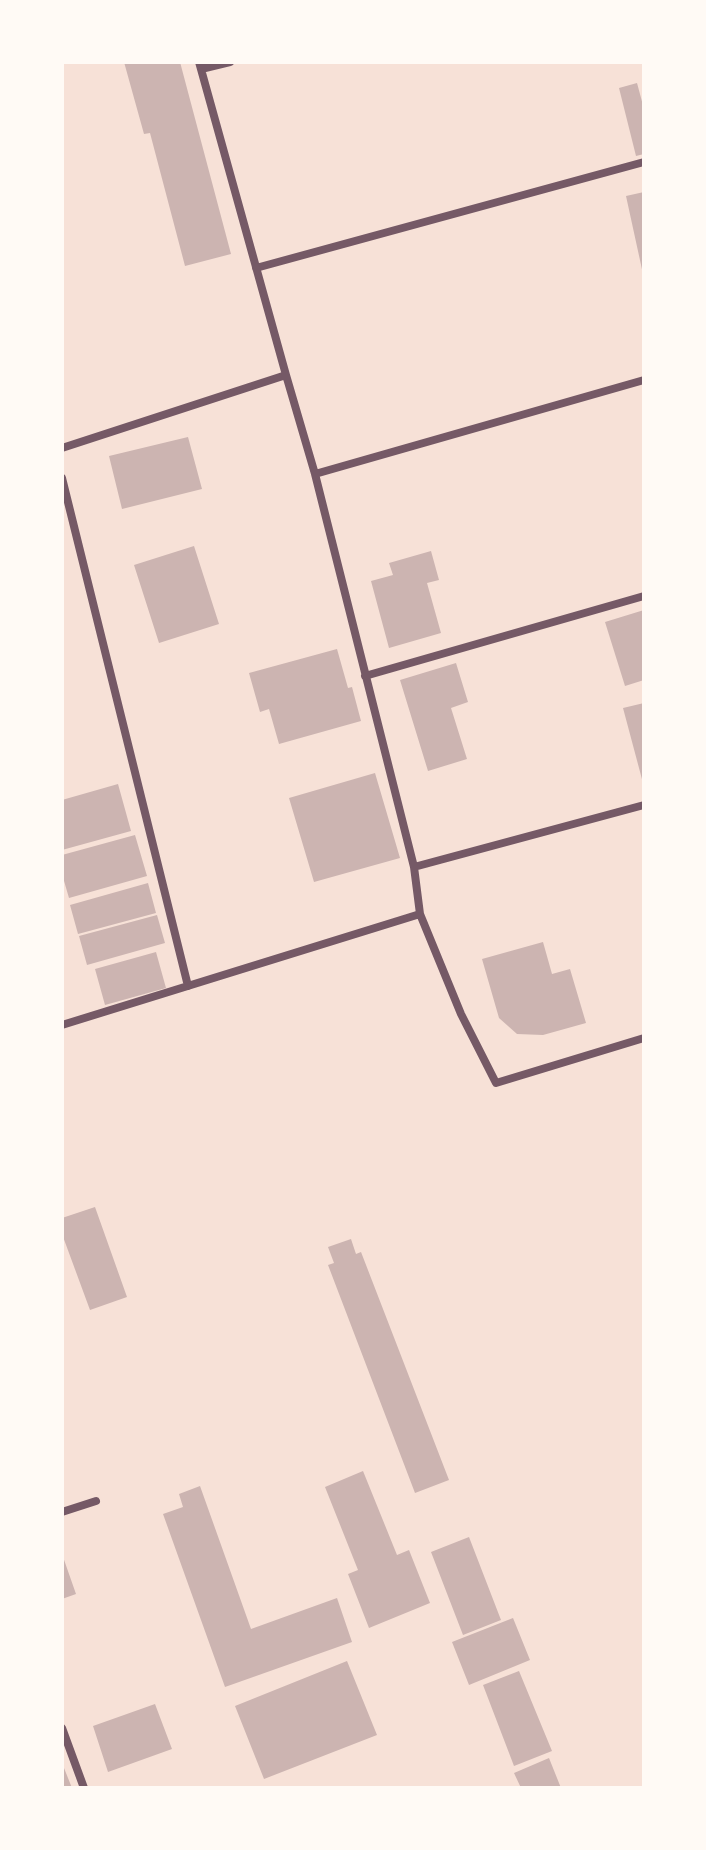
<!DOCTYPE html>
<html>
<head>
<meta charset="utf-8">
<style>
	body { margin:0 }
	#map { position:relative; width:706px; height:1850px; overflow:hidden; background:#f7e1d7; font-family:"Exo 2",sans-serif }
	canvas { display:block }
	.frame { position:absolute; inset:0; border:64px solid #fffaf5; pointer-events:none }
</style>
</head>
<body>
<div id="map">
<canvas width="706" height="1850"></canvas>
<div class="frame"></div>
</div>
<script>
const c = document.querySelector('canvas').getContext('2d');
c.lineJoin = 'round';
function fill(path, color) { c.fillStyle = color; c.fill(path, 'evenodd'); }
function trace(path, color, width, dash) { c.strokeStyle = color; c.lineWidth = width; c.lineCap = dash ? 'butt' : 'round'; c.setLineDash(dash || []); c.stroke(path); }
const building = new Path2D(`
	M 124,62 L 180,62 L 231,254 L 185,266 L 150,133 L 144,134 Z
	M 637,83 L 644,109 L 644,154 L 636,156 L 619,88 Z
	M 644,192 L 644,274 L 643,274 L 626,196 Z
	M 188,437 L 202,489 L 122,509 L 109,456 Z
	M 194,546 L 219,624 L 159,643 L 134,565 Z
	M 431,551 L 439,580 L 427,583 L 441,633 L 389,648 L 371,581 L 393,575 L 389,563 Z
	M 644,610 L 644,680 L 625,686 L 605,622 Z
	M 337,649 L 348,688 L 352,687 L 361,721 L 279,744 L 269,709 L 260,712 L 249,673 Z
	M 456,663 L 468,702 L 451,708 L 467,759 L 428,771 L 400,680 Z
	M 644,703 L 644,783 L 643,783 L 623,708 Z
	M 375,773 L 400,858 L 314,882 L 289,798 Z
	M 118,784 L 131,831 L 62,850 L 62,800 Z
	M 135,835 L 147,876 L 69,898 L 62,874 L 62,855 Z
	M 148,883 L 156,913 L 78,934 L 70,905 Z
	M 157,915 L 165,943 L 87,965 L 79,936 Z
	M 543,942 L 552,974 L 570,969 L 586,1023 L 543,1035 L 517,1034 L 499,1018 L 482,959 Z
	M 156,952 L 166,988 L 105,1005 L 95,969 Z
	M 95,1207 L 127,1297 L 90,1310 L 62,1234 L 62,1218 Z
	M 351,1239 L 356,1254 L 361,1252 L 449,1480 L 415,1493 L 328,1265 L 334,1263 L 328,1247 Z
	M 363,1471 L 397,1555 L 409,1550 L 430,1603 L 369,1628 L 348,1574 L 358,1570 L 325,1487 Z
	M 200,1486 L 251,1629 L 337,1598 L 352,1642 L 225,1687 L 163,1514 L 183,1507 L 179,1494 Z
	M 469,1537 L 501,1620 L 463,1635 L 431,1552 Z
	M 62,1554 L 76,1594 L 62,1599 Z
	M 513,1618 L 530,1660 L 469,1685 L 452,1642 Z
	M 347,1661 L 377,1735 L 264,1779 L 235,1706 Z
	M 519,1671 L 552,1751 L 514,1766 L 483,1685 Z
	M 155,1704 L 172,1749 L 108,1772 L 93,1726 Z
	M 549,1758 L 561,1788 L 521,1788 L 514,1773 Z
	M 62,1763 L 72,1788 L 62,1788 Z`);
const minor = new Path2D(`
	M 199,62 L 286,375 L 315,474 L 414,867 L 420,914 L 461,1014 L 496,1083 L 644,1038
	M 201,69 L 230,62
	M 256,268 L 644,162
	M 62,448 L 286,375
	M 315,474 L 644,380
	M 62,478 L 188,986
	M 365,676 L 644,596
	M 414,867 L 644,805
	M 62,1025 L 420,914
	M 62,1512 L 96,1501
	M 62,1728 L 84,1788`);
fill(building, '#ccb4b1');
trace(minor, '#755966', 8);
</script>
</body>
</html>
